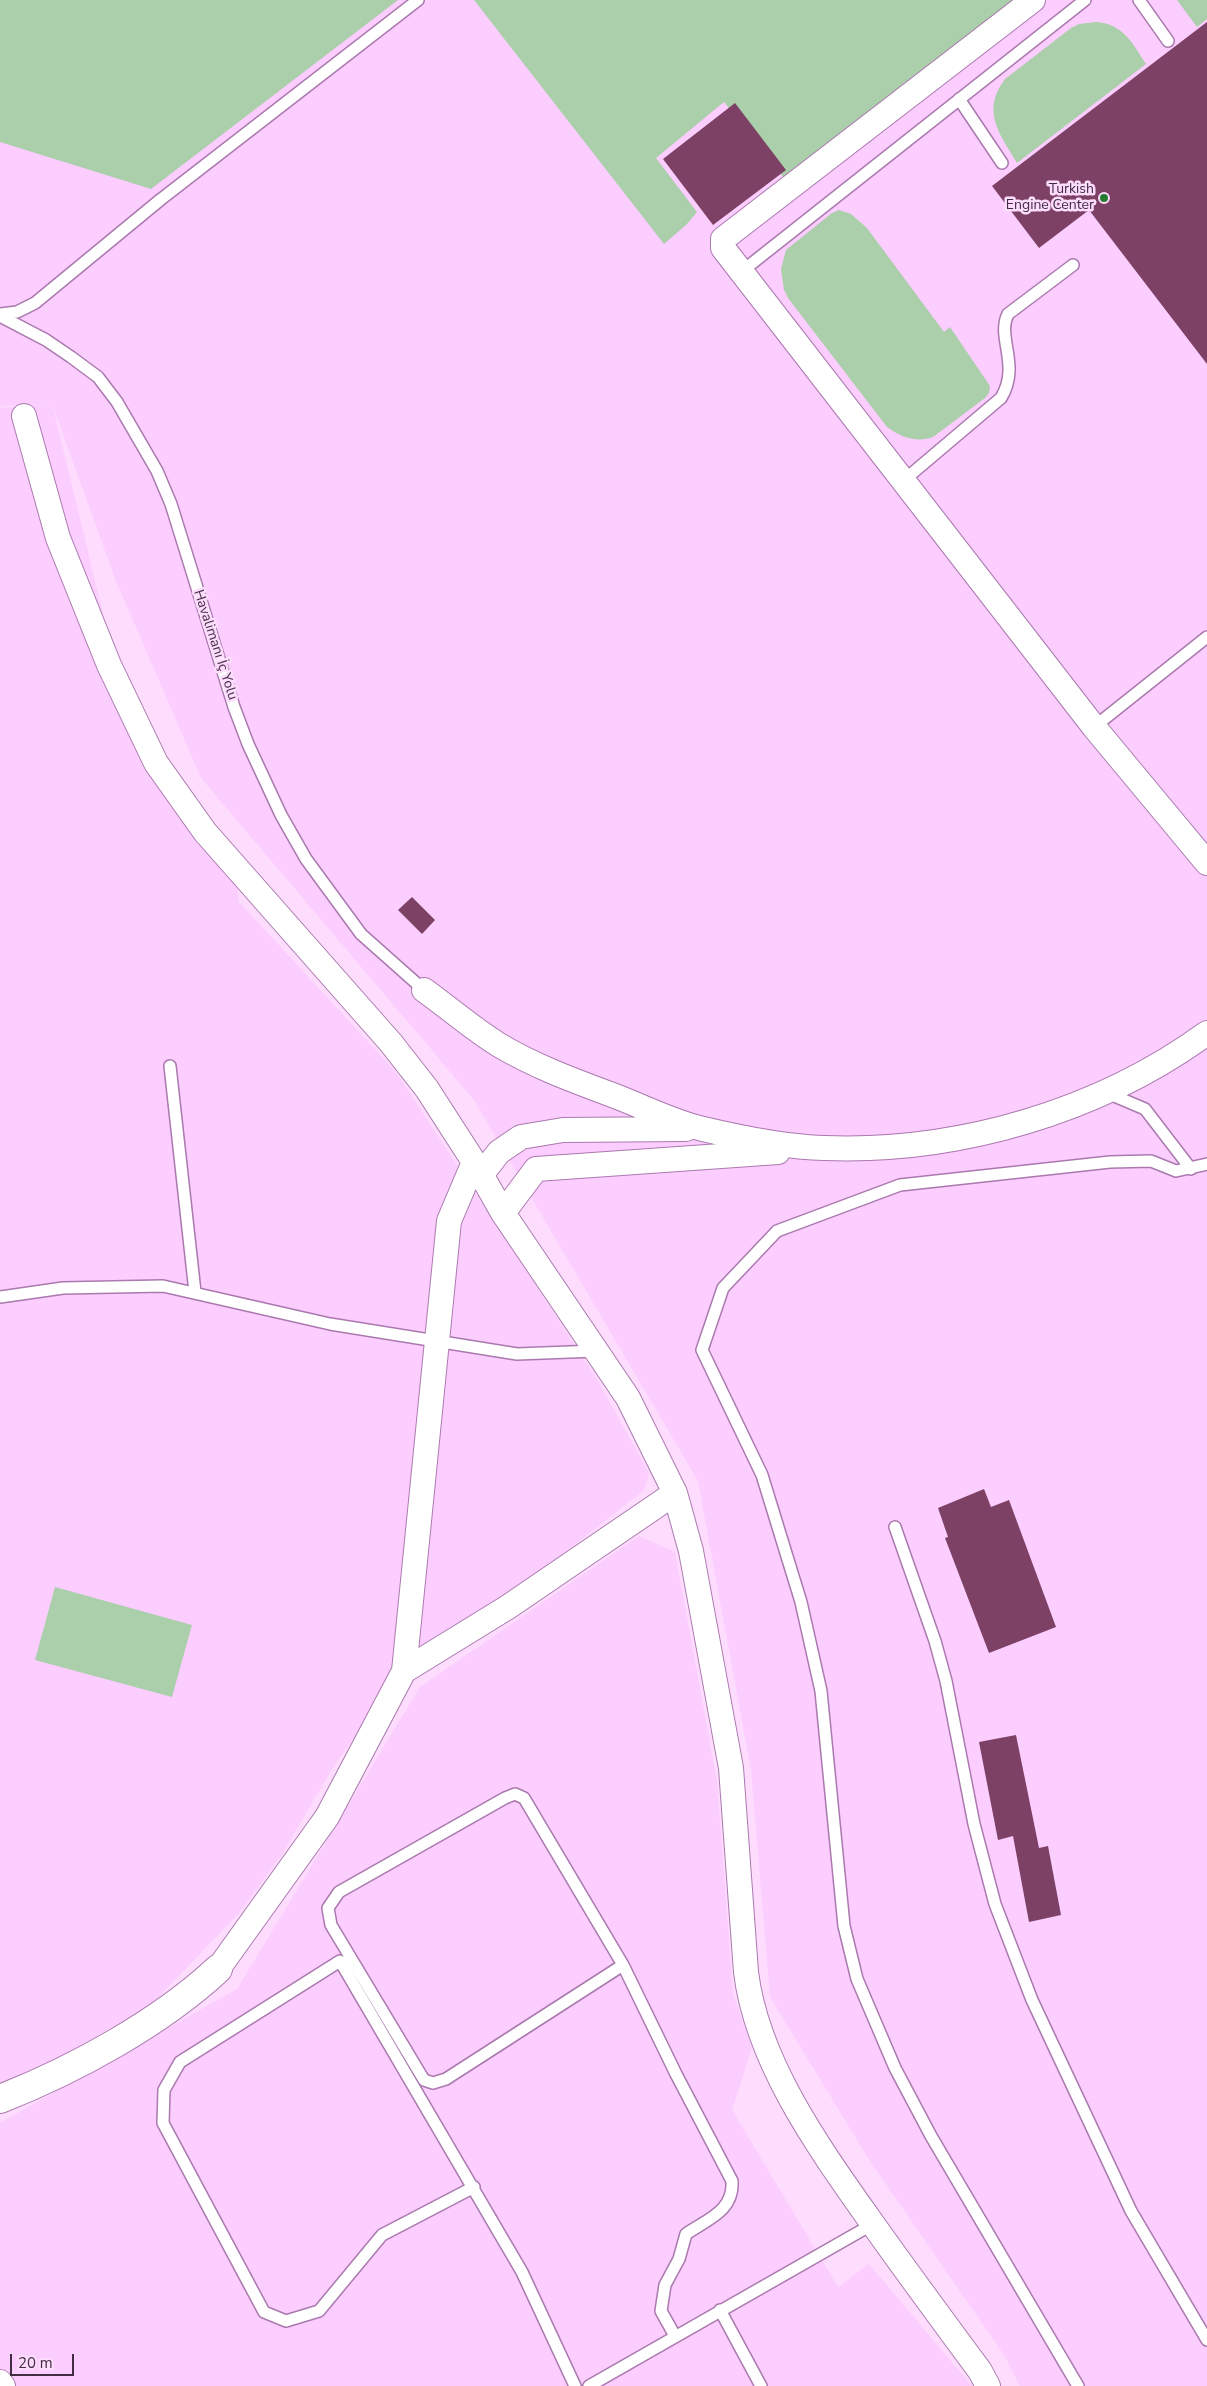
<!DOCTYPE html>
<html>
<head>
<meta charset="utf-8">
<style>
	body { margin:0 }
	#map { position:relative; width:1207px; height:2386px; overflow:hidden; background:#fddcfe; font-family:"Nunito Sans",sans-serif }
	canvas { display:block }
	.scale { position:absolute; left:10px; top:2354px; width:64px; height:22px; box-sizing:border-box; border:2px solid #422d43; border-top:0; padding-left:6px; font-size:15px; line-height:18px; white-space:nowrap; color:#422d43; -webkit-text-stroke:4px #fddcfe; paint-order:stroke }
</style>
</head>
<body>
<div id="map">
<canvas width="1207" height="2386"></canvas>
<div class="scale">20 m</div>
</div>
<script>
const c = document.querySelector('canvas').getContext('2d');
c.lineJoin = 'round';
function fill(path, color) { c.fillStyle = color; c.fill(path, 'evenodd'); }
function trace(path, color, width, dash) { c.strokeStyle = color; c.lineWidth = width; c.lineCap = dash ? 'butt' : 'round'; c.setLineDash(dash || []); c.stroke(path); }
function label(font, color, halo, rows, align = 'center') {
  c.font = font + ' "Nunito Sans",sans-serif'; c.lineWidth = 5; c.setLineDash([]); c.textBaseline = 'middle'; c.strokeStyle = halo; c.fillStyle = color; for (const [text, x, y, turn = 0] of rows) {
    c.save(); c.translate(x, y); c.rotate((+turn || 0) * Math.PI / 180); c.textAlign = isNaN(turn) ? turn : align; if (halo) c.strokeText(text, 0, 0); c.fillText(text, 0, 0); c.restore();
  }
}
const built = new Path2D(`
	M 0,0 L 1207,0 L 1207,2386 L 1020,2386 L 1004,2355 L 868,2158 L 770,1997 L 751,1770 L 698,1481 L 474,1100 L 201,778 L 116,581 L 52,404 L 105,622 L 145,720 L 190,804 L 234,855 L 239,902 L 396,1072 L 597,1379 L 649,1473 L 644,1490 L 383,1696 L 332,1769 L 281,1856 L 239,1913 L 152,2004 L 45,2066 L 0,2086 L 0,408 L 52,404 L 0,406 Z
	M 639,1536 L 675,1552 L 717,1781 L 733,1994 L 752,2048 L 732,2110 L 838,2287 L 869,2264 L 972,2386 L 0,2386 L 0,2123 L 237,1989 L 420,1687 Z`);
const green = new Path2D(`
	M 0,0 L 398,0 L 151,189 L 0,142 Z
	M 474,0 L 1018,0 L 788,183 L 724,102 L 656,158 L 697,212 L 686,225 L 664,244 Z
	M 1177,0 L 1207,0 L 1207,19 L 1197,27 Z
	M 1096,22 C 1124,24 1132,43 1146,64 L 1017,163 C 999,133 981,111 1005,79 L 1071,28 L 1079,24 Z
	M 839,210 L 851,214 L 867,228 L 944,332 L 950,327 L 990,386 L 989,393 L 985,398 L 933,437 C 917,443 900,437 887,427 L 788,298 L 784,290 L 781,269 L 786,250 L 832,213 Z
	M 55,1587 L 192,1625 L 172,1697 L 35,1660 Z`);
const building = new Path2D(`
	M 1207,22 L 1207,364 L 1089,210 L 1039,248 L 992,186 Z
	M 735,103 L 786,170 L 713,225 L 663,159 Z
	M 412,897 L 435,920 L 422,934 L 398,910 Z
	M 984,1489 L 991,1507 L 1009,1500 L 1056,1627 L 989,1653 L 945,1538 L 948,1537 L 938,1508 Z
	M 1016,1735 L 1039,1848 L 1048,1846 L 1061,1915 L 1029,1922 L 1013,1836 L 998,1840 L 979,1742 Z`);
const lane = new Path2D(`
	M 1139,0 L 1168,41
	M 959,99 L 1002,163
	M 741,272 L 1085,0
	M 0,314 L 17,312 L 35,303 L 160,200 L 418,0
	M 0,316 L 46,340 L 71,357 L 98,377 L 117,402 L 157,471 L 171,504 L 234,707 L 248,744 L 281,815 L 306,859 L 361,934 L 424,990
	M 903,481 L 1001,398 C 1021,365 996,337 1008,314 L 1073,265
	M 1094,727 L 1207,637
	M 170,1066 L 195,1292
	M 1105,1092 L 1145,1109 L 1191,1169
	M 0,1297 L 63,1288 L 163,1286 L 330,1324 L 517,1354 L 596,1351
	M 895,1527 L 935,1641 L 946,1681 L 974,1824 L 995,1904 L 1032,2000 L 1131,2211 L 1207,2340
	M 623,1965 L 446,2079 L 433,2083 L 424,2080 L 331,1925 L 328,1908 L 339,1892 L 505,1798 L 515,1794 L 524,1798 L 623,1965 L 676,2074 L 732,2181 C 734,2211 708,2219 686,2234 L 679,2259 L 665,2285 L 661,2311 L 675,2336
	M 474,2187 L 382,2235 L 319,2311 L 286,2321 L 264,2312 L 163,2123 L 164,2090 L 180,2062 L 340,1961 L 522,2272 L 575,2386
	M 720,2310 L 761,2386
	M 589,2386 L 873,2224
	M 1078,2386 L 931,2136 L 895,2068 L 857,1979 L 844,1926 L 821,1691 L 801,1602 L 762,1475 L 702,1350 L 723,1288 L 777,1231 L 900,1185 L 1110,1162 L 1151,1161 L 1176,1171 L 1207,1164`);
const street = new Path2D(`
	M 1033,0 L 723,239 L 723,248 L 1094,727 L 1207,863
	M 24,416 L 58,538 L 109,665 L 156,763 L 205,832 L 391,1043 L 427,1089 L 474,1162 L 503,1213 L 628,1398 L 675,1493 L 508,1607 L 404,1671 L 327,1817 L 218,1969
	M 424,990 C 449,1008 473,1029 499,1045 C 536,1067 575,1081 615,1096 C 644,1107 673,1122 703,1129 C 741,1138 784,1147 824,1148 C 957,1153 1099,1112 1207,1033
	M 481,1175 L 499,1152 L 521,1137 L 563,1130 L 686,1129
	M 503,1213 L 536,1169 L 778,1152
	M 675,1493 L 691,1551 L 731,1768 L 746,1972 C 757,2062 819,2148 870,2220 C 906,2271 943,2321 980,2371 L 988,2386
	M 404,1671 L 449,1221 L 474,1162
	M 0,2382 L 3,2386`);
const secondary = new Path2D(`
	M 0,2099 C 74,2070 160,2023 218,1969`);
const markers = [
	[1104,198,5,"#247d2c"]
];
const poiNames = [
	["Turkish",1094,190],
	["Engine Center",1094,206]
];
const streetNames = [
	["Havalimanı İç Yolu",215,645,72]
];
fill(built, '#fccdff');
fill(green, '#aacfaa');
fill(building, '#7d4165');
trace(lane, '#aa79ae', 14);
trace(street, '#aa79ae', 26);
trace(secondary, '#aa79ae', 30);
trace(lane, '#fff', 11);
trace(street, '#fff', 24);
trace(secondary, '#fff', 28);
for (const [x, y, r, color] of markers) { const dot = new Path2D(); dot.arc(x, y, r, 0, 2 * Math.PI); c.fillStyle = color; c.fill(dot); trace(dot, '#fddcfe', 2); }
label('14px', '#422d43', '#fddcfe', poiNames, 'right');
label('14px', '#422d43', '#fddcfe', streetNames);
</script>
</body>
</html>
